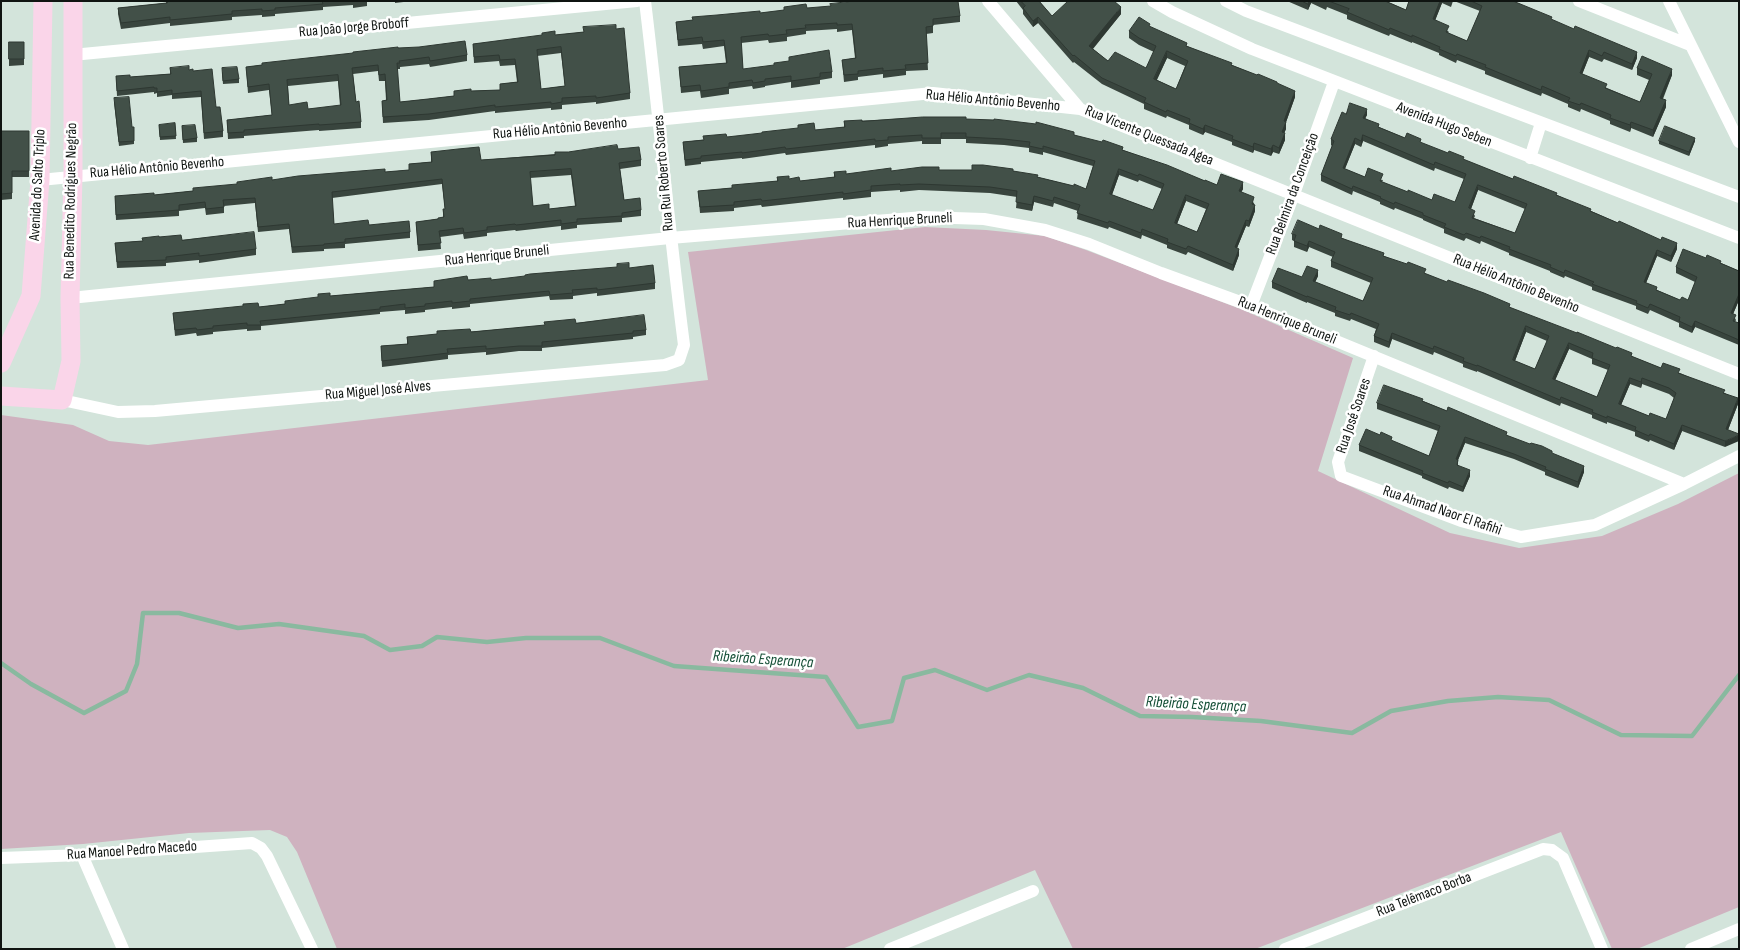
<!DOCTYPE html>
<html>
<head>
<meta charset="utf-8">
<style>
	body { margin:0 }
	#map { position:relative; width:1740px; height:950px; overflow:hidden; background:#d3e4db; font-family:"Sofia Sans Condensed",sans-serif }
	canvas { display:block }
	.frame { position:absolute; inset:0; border:2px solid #0f1411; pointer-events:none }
</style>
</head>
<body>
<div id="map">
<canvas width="1740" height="950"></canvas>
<div class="frame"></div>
</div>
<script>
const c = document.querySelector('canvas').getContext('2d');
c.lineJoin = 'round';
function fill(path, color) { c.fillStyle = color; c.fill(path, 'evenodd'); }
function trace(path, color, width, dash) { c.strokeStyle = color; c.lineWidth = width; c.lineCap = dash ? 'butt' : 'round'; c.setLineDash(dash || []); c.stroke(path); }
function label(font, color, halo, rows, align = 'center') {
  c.font = font + ' "Sofia Sans Condensed",sans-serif'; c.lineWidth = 5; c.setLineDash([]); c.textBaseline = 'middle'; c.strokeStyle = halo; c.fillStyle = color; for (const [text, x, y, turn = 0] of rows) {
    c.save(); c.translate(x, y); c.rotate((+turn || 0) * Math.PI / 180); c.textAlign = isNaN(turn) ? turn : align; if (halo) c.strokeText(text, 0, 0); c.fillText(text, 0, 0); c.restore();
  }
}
const green = new Path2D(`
	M 925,227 L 986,230 L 1045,236 L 1086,250 L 1243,310 L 1353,358 L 1318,471 L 1450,533 L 1519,548 L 1602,536 L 1678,504 L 1739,473 L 1739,907 L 1637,949 L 1612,949 L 1561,832 L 1255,949 L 1073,949 L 1035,870 L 842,949 L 337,949 L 297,852 L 287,837 L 270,830 L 189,833 L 83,844 L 1,849 L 1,415 L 73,425 L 109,441 L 148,445 L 708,380 L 688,252 Z`);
const stream = new Path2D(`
	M 1,663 L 31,684 L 84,713 L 126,691 L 137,664 L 143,613 L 179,613 L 238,628 L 279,624 L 364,636 L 390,650 L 422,646 L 437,637 L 487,642 L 526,638 L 600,638 L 674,666 L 826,677 L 858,727 L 892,721 L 904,678 L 935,670 L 987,690 L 1029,675 L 1083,688 L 1140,716 L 1192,717 L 1261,721 L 1352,733 L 1391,711 L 1448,701 L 1498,697 L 1549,700 L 1621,735 L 1692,736 L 1739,675`);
const street = new Path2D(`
	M 988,1 L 1080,109 L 1739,374
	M 1153,1 L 1172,12 L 1252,49 L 1739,238
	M 1226,1 L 1246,11 L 1739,197
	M 1579,1 L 1690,45
	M 1669,1 L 1739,142
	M 72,55 L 637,1
	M 1530,158 L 1541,123
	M 40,180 L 933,93 L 1080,109
	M 70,298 L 670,238 L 924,217 L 984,219 L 1045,230 L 1089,244 L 1161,273 L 1251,306 L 1684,484
	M 1251,306 L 1294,194 L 1334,82
	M 1374,356 L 1338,462 L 1341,476 L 1461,521 L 1521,537 L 1595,525 L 1684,484 L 1739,456
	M 62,400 L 118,412 L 155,411 L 665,365 L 679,360 L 684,345 C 669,230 659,116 645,1
	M 82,855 L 123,949
	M 1,858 L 82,855 L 252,843 L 261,848 L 267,856 L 312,949
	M 890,949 L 1033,891
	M 1285,949 L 1543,849 L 1552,850 L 1563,858 L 1602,949
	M 1691,949 L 1739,929`);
const secondary = new Path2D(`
	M 1,363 L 31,296 L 40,180 L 43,1
	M 1,396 L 62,400 L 71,361 L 70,298 L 73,176 L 73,1`);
const wall = new Path2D(`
	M 166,1 L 373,1 L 367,2 L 367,6 L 353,8 L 353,5 L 323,7 L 323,10 L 275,14 L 275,16 L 262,17 L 262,15 L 232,17 L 232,20 L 170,26 L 170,23 L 121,29 L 118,14 L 118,8 L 166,3 Z
	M 395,1 L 412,1 L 395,3 Z
	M 1016,1 L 1039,1 L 1052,16 L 1121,14 L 1093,49 L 1108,61 L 1146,68 L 1154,52 L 1139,45 L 1129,38 L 1129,31 L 1150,27 L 1187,46 L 1277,84 L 1295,97 L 1286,122 L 1286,129 L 1284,133 L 1285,140 L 1279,154 L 1273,152 L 1271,156 L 1254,150 L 1253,153 L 1232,145 L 1232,142 L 1205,132 L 1203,135 L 1189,129 L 1189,125 L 1167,116 L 1166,118 L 1144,109 L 1144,104 L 1102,84 L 1074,62 L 1073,63 L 1038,23 L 1033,27 L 1023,14 L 1023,10 ZM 1167,58 L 1185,66 L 1176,89 L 1157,80 Z
	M 1287,1 L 1386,1 L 1406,10 L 1409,1 L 1453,1 L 1451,7 L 1442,3 L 1435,20 L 1449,32 L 1448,33 L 1467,41 L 1480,11 L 1454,1 L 1513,1 L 1552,20 L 1637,58 L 1632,70 L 1604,59 L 1602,62 L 1589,57 L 1582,74 L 1607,88 L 1640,102 L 1649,80 L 1637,75 L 1637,68 L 1672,75 L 1663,99 L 1666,107 L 1653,137 L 1631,128 L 1630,132 L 1610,124 L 1610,121 L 1581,109 L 1580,112 L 1568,107 L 1568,104 L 1542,93 L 1541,96 L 1485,74 L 1485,71 L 1457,60 L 1456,63 L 1439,55 L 1439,53 L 1412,42 L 1412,43 L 1390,34 L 1389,36 L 1347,19 L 1347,15 L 1327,7 L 1326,10 L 1311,3 L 1308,10 Z
	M 807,8 L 960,16 L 960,22 L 933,25 L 933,33 L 926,34 L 928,70 L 906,71 L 906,75 L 883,78 L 883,74 L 858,77 L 858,80 L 844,82 L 842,60 L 855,58 L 852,30 L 837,32 L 837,29 L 806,31 L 806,34 L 787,37 L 787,41 L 769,43 L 768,40 L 741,43 L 743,69 L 832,72 L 832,78 L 820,80 L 820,84 L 791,88 L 791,82 L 765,86 L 765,87 L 753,89 L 752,86 L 729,89 L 729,94 L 701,98 L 700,91 L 681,93 L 679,67 L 726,63 L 724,46 L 703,49 L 702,44 L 678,46 L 676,22 Z
	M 616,29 L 630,93 L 630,99 L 596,104 L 596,102 L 562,105 L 562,109 L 551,110 L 551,108 L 495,113 L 495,111 L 429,120 L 383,123 L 382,101 L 386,100 L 385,81 L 379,81 L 378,71 L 353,74 L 356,102 L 361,122 L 361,128 L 319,131 L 319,130 L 244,136 L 244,138 L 228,139 L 227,120 L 272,115 L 269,90 L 248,93 L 246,67 L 398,48 L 467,55 L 467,61 L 430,67 L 429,64 L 400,67 L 400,69 L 397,69 L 400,102 L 428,99 L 454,96 L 454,91 L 471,91 L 500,90 L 500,84 L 517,82 L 515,65 L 500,66 L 499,61 L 474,63 L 473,44 L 555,35 ZM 561,53 L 565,86 L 541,89 L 537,56 ZM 338,81 L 340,106 L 308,109 L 289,105 L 288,86 Z
	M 9,42 L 24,42 L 24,65 L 9,66 Z
	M 170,68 L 193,71 L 216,107 L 223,131 L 223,137 L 204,139 L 201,97 L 172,99 L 172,95 L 157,97 L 157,93 L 154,94 L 154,92 L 117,96 L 116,76 L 130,77 L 170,74 Z
	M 222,72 L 239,79 L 239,83 L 223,84 Z
	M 114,102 L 132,127 L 134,127 L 134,144 L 119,146 Z
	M 1346,114 L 1367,115 L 1365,118 L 1379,127 L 1405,138 L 1421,143 L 1513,179 L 1557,195 L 1591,211 L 1677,249 L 1671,262 L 1657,256 L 1646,283 L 1657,290 L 1680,300 L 1688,300 L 1695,282 L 1676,273 L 1676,267 L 1706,258 L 1721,263 L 1739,271 L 1739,300 L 1733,314 L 1736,320 L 1735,322 L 1739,323 L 1739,345 L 1695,327 L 1692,333 L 1679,327 L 1679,323 L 1650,310 L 1648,314 L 1636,309 L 1636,306 L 1592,290 L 1592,287 L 1565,276 L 1564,278 L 1550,272 L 1550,271 L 1509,255 L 1509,253 L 1481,241 L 1480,244 L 1466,238 L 1464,241 L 1444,233 L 1444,229 L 1423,220 L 1423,219 L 1395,208 L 1394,210 L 1380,204 L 1380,202 L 1353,191 L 1352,195 L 1321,181 L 1321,175 L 1332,146 L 1331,145 L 1331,139 ZM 1363,141 L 1434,171 L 1435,168 L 1464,179 L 1455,202 L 1432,200 L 1408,192 L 1382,182 L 1383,180 L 1365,177 L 1345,169 L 1355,144 L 1361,147 ZM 1478,190 L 1525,209 L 1515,233 L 1474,218 L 1475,216 L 1471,209 Z
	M 966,119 L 1074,135 L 1123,150 L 1205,181 L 1217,185 L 1243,189 L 1241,192 L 1254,203 L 1255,211 L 1249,227 L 1246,226 L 1237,248 L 1239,255 L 1233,271 L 1188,252 L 1186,255 L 1167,248 L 1167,245 L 1142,235 L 1141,239 L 1109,227 L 1108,229 L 1077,219 L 1078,211 L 1054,203 L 1053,207 L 1034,202 L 1032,211 L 1016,208 L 1017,197 L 990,193 L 919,190 L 900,192 L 900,190 L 871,192 L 871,197 L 843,200 L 843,198 L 762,207 L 761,205 L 734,208 L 734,211 L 700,213 L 698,191 L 732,188 L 777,181 L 777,177 L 800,181 L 834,177 L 834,172 L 846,174 L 891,171 L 939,170 L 1013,171 L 1086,189 L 1093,166 L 1043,152 L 1043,155 L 1029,152 L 1029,148 L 1004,145 L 966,143 L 966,139 L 941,139 L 941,144 L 922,144 L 922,141 L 888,144 L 888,146 L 875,148 L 875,145 L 786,155 L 785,153 L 742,159 L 742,158 L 701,162 L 701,164 L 685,166 L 683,142 L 727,137 L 815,130 L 844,127 L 844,121 ZM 1119,175 L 1138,182 L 1139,180 L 1162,189 L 1153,210 L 1112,195 ZM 1186,201 L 1206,209 L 1197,232 L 1177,224 Z
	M 175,123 L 176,139 L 160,140 L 159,125 Z
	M 182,126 L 197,138 L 197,142 L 183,143 Z
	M 1,131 L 29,131 L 29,177 L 12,177 L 12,199 L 1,200 Z
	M 1659,141 L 1695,141 L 1689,156 L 1659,144 Z
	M 618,149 L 641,160 L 641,166 L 620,169 L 624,200 L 641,210 L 641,216 L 622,218 L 622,222 L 577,225 L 577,228 L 561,230 L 561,226 L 516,231 L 515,230 L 487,233 L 487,236 L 464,239 L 463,234 L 440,237 L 441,249 L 418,251 L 416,222 L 438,219 L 443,217 L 443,209 L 445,209 L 442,184 L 332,198 L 334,224 L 369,225 L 410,232 L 410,238 L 345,244 L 345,248 L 324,249 L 324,251 L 292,253 L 289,229 L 258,232 L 255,203 L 224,206 L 224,213 L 206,215 L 205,208 L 179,211 L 179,216 L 116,220 L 115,196 L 154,195 L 193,191 L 272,180 L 385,172 L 409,170 L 409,164 L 431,162 L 431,152 L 481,160 ZM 571,175 L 575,206 L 549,209 L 533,206 L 530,178 Z
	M 1292,234 L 1342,238 L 1426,274 L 1661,368 L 1680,373 L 1725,393 L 1738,404 L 1728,430 L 1725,447 L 1682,431 L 1674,450 L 1650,440 L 1649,442 L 1635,436 L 1635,432 L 1607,422 L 1607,424 L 1592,418 L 1592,415 L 1561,403 L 1560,406 L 1477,371 L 1477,372 L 1463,367 L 1463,364 L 1434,352 L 1433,355 L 1392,339 L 1389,348 L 1374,342 L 1374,336 L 1376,329 L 1351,319 L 1350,321 L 1335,316 L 1335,313 L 1307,302 L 1307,303 L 1272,288 L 1272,282 L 1302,277 L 1318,276 L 1315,282 L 1363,301 L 1371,283 L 1331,267 L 1331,261 L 1333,257 L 1309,247 L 1307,252 L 1294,247 L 1294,241 L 1292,240 ZM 1526,332 L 1547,341 L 1535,369 L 1515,361 ZM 1569,349 L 1592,359 L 1592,364 L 1608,370 L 1597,397 L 1555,380 ZM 1630,384 L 1641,388 L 1642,384 L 1669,394 L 1674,398 L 1666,419 L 1649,416 L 1621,405 Z
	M 159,237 L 256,249 L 256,255 L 199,263 L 199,260 L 166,263 L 166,266 L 117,268 L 115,243 L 142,241 Z
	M 629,268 L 655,283 L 655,289 L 597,296 L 597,293 L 573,296 L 573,299 L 550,300 L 549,296 L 470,304 L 470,307 L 452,309 L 452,307 L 425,310 L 425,312 L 405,314 L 405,310 L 380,312 L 380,314 L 261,326 L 261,330 L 247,331 L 247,329 L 213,332 L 213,334 L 197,336 L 196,333 L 175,336 L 173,313 L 259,307 L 285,304 L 330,296 L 434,287 L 434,281 L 468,280 L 491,280 Z
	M 576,323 L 646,330 L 646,335 L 633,337 L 633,339 L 542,348 L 542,351 L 519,351 L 486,355 L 486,352 L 448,355 L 448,359 L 382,367 L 381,346 L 407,344 L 407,337 Z
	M 1423,401 L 1552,454 L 1584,472 L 1578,488 L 1545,475 L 1545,472 L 1514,459 L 1465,443 L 1458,460 L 1458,466 L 1470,476 L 1463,492 L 1449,487 L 1448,489 L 1422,478 L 1422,476 L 1359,451 L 1359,445 L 1380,435 L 1392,441 L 1429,456 L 1438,431 L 1377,409 L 1377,403 Z`);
const shadedWall = new Path2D(`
	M 1309,1 L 1311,1 L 1311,3 L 1308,10 L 1308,4 Z
	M 1440,1 L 1442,1 L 1442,3 L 1433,26 L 1433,19 Z
	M 1121,7 L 1121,14 L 1089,53 L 1089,46 Z
	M 1038,17 L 1038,23 L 1033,27 L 1033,21 Z
	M 1589,50 L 1589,57 L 1580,80 L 1580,73 Z
	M 1167,51 L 1167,58 L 1154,85 L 1154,79 Z
	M 1637,52 L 1637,58 L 1632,70 L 1632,64 Z
	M 1672,69 L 1672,75 L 1660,104 L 1660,98 Z
	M 1295,91 L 1295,97 L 1284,128 L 1284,121 Z
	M 1666,100 L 1666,107 L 1653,137 L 1653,130 Z
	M 1367,109 L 1367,115 L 1363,123 L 1363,118 Z
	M 1286,122 L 1286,129 L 1282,138 L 1282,132 Z
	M 1631,122 L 1631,128 L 1630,132 L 1630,125 Z
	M 1205,125 L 1205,132 L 1203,135 L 1203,129 Z
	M 1285,133 L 1285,140 L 1279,154 L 1279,148 Z
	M 1363,135 L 1363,141 L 1361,147 L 1361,141 Z
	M 1355,138 L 1355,144 L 1343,173 L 1343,168 Z
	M 1695,138 L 1695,141 L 1689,156 L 1689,152 Z
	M 1254,143 L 1254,150 L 1253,153 L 1253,147 Z
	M 1273,145 L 1273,152 L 1271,156 L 1271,149 Z
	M 1119,169 L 1119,175 L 1110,200 L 1110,194 Z
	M 1243,182 L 1243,189 L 1239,197 L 1239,191 Z
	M 1478,185 L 1478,190 L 1469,214 L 1469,208 Z
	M 1186,195 L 1186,201 L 1175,229 L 1175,223 Z
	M 1034,196 L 1034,202 L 1032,211 L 1032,205 Z
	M 1255,205 L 1255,211 L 1249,227 L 1249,221 Z
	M 1246,220 L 1246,226 L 1235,253 L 1235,247 Z
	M 1309,241 L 1309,247 L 1307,252 L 1307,246 Z
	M 1677,243 L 1677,249 L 1671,262 L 1671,256 Z
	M 1239,249 L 1239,255 L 1233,271 L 1233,265 Z
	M 1657,250 L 1657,256 L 1644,288 L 1644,282 Z
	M 1318,270 L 1318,276 L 1313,287 L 1313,281 Z
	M 1739,294 L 1739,300 L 1731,319 L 1731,313 Z
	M 1695,321 L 1695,327 L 1692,333 L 1692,327 Z
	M 1526,326 L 1526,332 L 1513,366 L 1513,360 Z
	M 1392,333 L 1392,339 L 1389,348 L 1389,342 Z
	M 1569,343 L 1569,349 L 1553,385 L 1553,379 Z
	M 1630,378 L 1630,384 L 1619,410 L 1619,404 Z
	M 1642,378 L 1642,384 L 1641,388 L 1641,382 Z
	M 1738,398 L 1738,404 L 1726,435 L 1726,429 Z
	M 1682,425 L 1682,431 L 1674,450 L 1674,444 Z
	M 1739,435 L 1739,441 L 1725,447 L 1725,441 Z
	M 1465,437 L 1465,443 L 1456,465 L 1456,459 Z
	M 1584,466 L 1584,472 L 1578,488 L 1578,482 Z
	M 1470,470 L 1470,476 L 1463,492 L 1463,487 Z`);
const building = new Path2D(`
	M 167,1 L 325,1 L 322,1 L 323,4 L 275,8 L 275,10 L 262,11 L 262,9 L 232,11 L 232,14 L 170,20 L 170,17 L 121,23 L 118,8 L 167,3 Z
	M 855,1 L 958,1 L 960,16 L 933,19 L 933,26 L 926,27 L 928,63 L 905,65 L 906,69 L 883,71 L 883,68 L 858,71 L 858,74 L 844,75 L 842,60 L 856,58 L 852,24 L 837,25 L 837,23 L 805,25 L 806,28 L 786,30 L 787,34 L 769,36 L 768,34 L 741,37 L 743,69 L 774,65 L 774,63 L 789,61 L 789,57 L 829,50 L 832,72 L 820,73 L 820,77 L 791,81 L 791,76 L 765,79 L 765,81 L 753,83 L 752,80 L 729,83 L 729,87 L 701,91 L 700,85 L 681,87 L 679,67 L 727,63 L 724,40 L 703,42 L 702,37 L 678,40 L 676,22 L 693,20 L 692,17 L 717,15 L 760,11 L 760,13 L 784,10 L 784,7 L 806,4 L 807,8 L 831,6 L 830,4 Z
	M 1021,1 L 1039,1 L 1052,16 L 1068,1 L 1114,1 L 1121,7 L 1089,46 L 1108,61 L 1115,52 L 1146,68 L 1156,46 L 1139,38 L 1129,31 L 1139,17 L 1150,24 L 1149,26 L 1187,43 L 1186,46 L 1232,63 L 1231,65 L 1257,75 L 1258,74 L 1277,82 L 1277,83 L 1295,91 L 1284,121 L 1286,122 L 1282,132 L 1285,133 L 1279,148 L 1273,145 L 1271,149 L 1254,143 L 1253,147 L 1232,139 L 1233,136 L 1205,125 L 1203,129 L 1189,123 L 1190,119 L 1167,110 L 1166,112 L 1144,102 L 1146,98 L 1102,78 L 1074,55 L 1073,56 L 1038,17 L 1033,21 L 1023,8 L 1025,6 ZM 1167,51 L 1188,61 L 1176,89 L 1154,79 Z
	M 1302,1 L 1309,1 L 1308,4 Z
	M 1329,1 L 1385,1 L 1406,10 L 1409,1 L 1440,1 L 1433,19 L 1449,26 L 1446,32 L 1467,41 L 1482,6 L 1471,1 L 1513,1 L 1552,17 L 1551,19 L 1574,29 L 1575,26 L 1637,52 L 1632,64 L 1604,52 L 1602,56 L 1589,50 L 1580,73 L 1607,84 L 1605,88 L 1640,102 L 1652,74 L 1637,68 L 1642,56 L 1672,69 L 1660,98 L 1666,100 L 1653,130 L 1631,122 L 1630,125 L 1610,118 L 1611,115 L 1581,103 L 1580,105 L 1568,101 L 1570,98 L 1542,86 L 1541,90 L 1485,67 L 1486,65 L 1457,54 L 1456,56 L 1439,49 L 1440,47 L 1412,35 L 1412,37 L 1390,28 L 1389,30 L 1347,12 L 1349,9 Z
	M 616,25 L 616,29 L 624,28 L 630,93 L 596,98 L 596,96 L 562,98 L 562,102 L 551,104 L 551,102 L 495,107 L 495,105 L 429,114 L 383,117 L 382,101 L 387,100 L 385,74 L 379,75 L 378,65 L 352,68 L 356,102 L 359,101 L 361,122 L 319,125 L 319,124 L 244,130 L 244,132 L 228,133 L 227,120 L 272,115 L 269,84 L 248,87 L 246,67 L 262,65 L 262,63 L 353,53 L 353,52 L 398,47 L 398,48 L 419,47 L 465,41 L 467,55 L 430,61 L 429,57 L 399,61 L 400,63 L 397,63 L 400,102 L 428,99 L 454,96 L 454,91 L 471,89 L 471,91 L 500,90 L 500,84 L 518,82 L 515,59 L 500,60 L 499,55 L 474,57 L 473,44 L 542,35 L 542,33 L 555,31 L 555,35 L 584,32 L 583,27 ZM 561,47 L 565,86 L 541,89 L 537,50 ZM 338,75 L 341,105 L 308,109 L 307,102 L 289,105 L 287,80 Z
	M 9,42 L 24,42 L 24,59 L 9,59 Z
	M 189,66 L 189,70 L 193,69 L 193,71 L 212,69 L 216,107 L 220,107 L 223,131 L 204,133 L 201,91 L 172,94 L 172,90 L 157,92 L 157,88 L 154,88 L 154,87 L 117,91 L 116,76 L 130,75 L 130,77 L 171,74 L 170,68 Z
	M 237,67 L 239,79 L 223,81 L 222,68 Z
	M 129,97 L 132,127 L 134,127 L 134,141 L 119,142 L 114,98 Z
	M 1350,103 L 1367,109 L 1363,118 L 1379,124 L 1378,127 L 1405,138 L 1407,133 L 1421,139 L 1420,142 L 1448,153 L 1449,151 L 1464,157 L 1463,159 L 1513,179 L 1514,176 L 1557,193 L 1556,195 L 1591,209 L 1590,211 L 1618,223 L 1619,221 L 1661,240 L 1662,237 L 1677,243 L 1671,256 L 1657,250 L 1644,282 L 1657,287 L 1656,290 L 1680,300 L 1682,297 L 1688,300 L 1697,277 L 1676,267 L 1683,249 L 1706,258 L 1707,255 L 1721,261 L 1720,263 L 1739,271 L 1739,294 L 1731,313 L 1736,315 L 1733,321 L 1739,323 L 1739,340 L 1695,321 L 1692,327 L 1679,321 L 1680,317 L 1650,304 L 1648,308 L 1636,303 L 1637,301 L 1592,284 L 1594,282 L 1565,270 L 1564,273 L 1550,267 L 1551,265 L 1509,249 L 1510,247 L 1481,236 L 1480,238 L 1466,233 L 1464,235 L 1444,227 L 1446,224 L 1423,215 L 1423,213 L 1395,202 L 1394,204 L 1380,198 L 1381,197 L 1353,186 L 1352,189 L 1321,175 L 1334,141 L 1331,139 L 1342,112 L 1346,114 ZM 1363,135 L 1434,165 L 1435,162 L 1466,174 L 1455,202 L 1434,194 L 1432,200 L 1408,190 L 1408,192 L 1380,181 L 1383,174 L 1368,168 L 1365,177 L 1343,168 L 1355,138 L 1361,141 ZM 1478,185 L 1527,204 L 1515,233 L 1472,218 L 1475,211 L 1469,208 Z
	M 923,117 L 966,117 L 966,119 L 994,120 L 994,119 L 1036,124 L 1036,122 L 1074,132 L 1074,135 L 1102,142 L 1103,140 L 1123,147 L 1122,150 L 1167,165 L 1205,181 L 1205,180 L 1217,185 L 1221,174 L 1243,182 L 1239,191 L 1254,197 L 1252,204 L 1255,205 L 1249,221 L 1246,220 L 1235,247 L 1239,249 L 1233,265 L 1188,246 L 1186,249 L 1167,242 L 1168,239 L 1142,229 L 1141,233 L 1109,221 L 1108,223 L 1077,213 L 1080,205 L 1054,197 L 1053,201 L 1034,196 L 1032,205 L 1016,202 L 1017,191 L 990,187 L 919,184 L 900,185 L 900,184 L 871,186 L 871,190 L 843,194 L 843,192 L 762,201 L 761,199 L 734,202 L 734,205 L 700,207 L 698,191 L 732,188 L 732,185 L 778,181 L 777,177 L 789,176 L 789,179 L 799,177 L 800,181 L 835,177 L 834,172 L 846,171 L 846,174 L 891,168 L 891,171 L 922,167 L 939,167 L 939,170 L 972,170 L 972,165 L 983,165 L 1013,169 L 1013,171 L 1038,175 L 1037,177 L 1074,186 L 1074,184 L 1086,189 L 1095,161 L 1043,146 L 1043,149 L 1029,146 L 1030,142 L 1004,139 L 966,137 L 966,133 L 941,133 L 941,138 L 922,138 L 922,135 L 888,137 L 888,140 L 875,141 L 875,139 L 786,149 L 785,147 L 742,153 L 742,152 L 701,156 L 701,158 L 685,160 L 683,142 L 704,140 L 703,136 L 726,134 L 727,137 L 762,133 L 762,132 L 798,128 L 798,125 L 814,123 L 815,130 L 845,127 L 844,121 L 862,120 L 862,121 ZM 1119,169 L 1138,176 L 1139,174 L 1164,184 L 1153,210 L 1110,194 ZM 1186,195 L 1209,204 L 1197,232 L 1175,223 Z
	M 175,123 L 176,136 L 160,137 L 159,125 Z
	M 195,125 L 197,138 L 183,140 L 182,126 Z
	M 1665,126 L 1695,138 L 1689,152 L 1659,141 Z
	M 1,131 L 29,131 L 29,171 L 12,171 L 12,193 L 1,194 Z
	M 617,145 L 618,149 L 639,147 L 641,160 L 619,163 L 624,200 L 640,198 L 641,210 L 622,213 L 622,216 L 577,219 L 577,222 L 561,224 L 561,220 L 516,225 L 515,224 L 487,227 L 487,230 L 464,233 L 463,228 L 439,231 L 441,243 L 418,245 L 416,222 L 438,219 L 438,218 L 444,217 L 443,209 L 445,209 L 442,179 L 332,192 L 334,224 L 368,220 L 369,225 L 409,221 L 410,232 L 345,239 L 345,242 L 324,244 L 324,245 L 292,247 L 289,224 L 258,227 L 255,198 L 223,200 L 224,207 L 206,209 L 205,202 L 179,205 L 179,210 L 116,215 L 115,196 L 154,193 L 154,195 L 193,191 L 193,188 L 237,184 L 237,182 L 272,177 L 272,180 L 298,176 L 385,169 L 385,172 L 409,170 L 409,164 L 432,162 L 431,152 L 458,149 L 479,147 L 481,160 L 555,155 L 555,152 L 568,152 ZM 571,169 L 576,206 L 549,209 L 549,204 L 533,206 L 530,172 Z
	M 1298,220 L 1319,229 L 1320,225 L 1342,234 L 1341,238 L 1384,253 L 1383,256 L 1407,264 L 1408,262 L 1426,269 L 1424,273 L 1447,282 L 1448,280 L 1484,293 L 1510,304 L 1509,307 L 1577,333 L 1577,332 L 1616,348 L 1617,347 L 1632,353 L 1631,356 L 1661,368 L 1663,363 L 1680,369 L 1678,373 L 1725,390 L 1723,393 L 1738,398 L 1726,429 L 1739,434 L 1739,435 L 1725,441 L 1682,425 L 1674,444 L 1650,434 L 1649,436 L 1635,430 L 1636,427 L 1607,416 L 1607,418 L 1592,412 L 1593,410 L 1561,397 L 1560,400 L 1477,365 L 1477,366 L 1463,361 L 1464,358 L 1434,346 L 1433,349 L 1392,333 L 1389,342 L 1374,336 L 1379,324 L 1351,313 L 1350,315 L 1335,310 L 1336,307 L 1307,296 L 1307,297 L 1272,282 L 1278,268 L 1302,277 L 1307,266 L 1318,270 L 1313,281 L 1363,301 L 1373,278 L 1331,261 L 1335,252 L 1309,241 L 1307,246 L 1294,241 L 1296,235 L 1292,234 ZM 1526,326 L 1549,336 L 1535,369 L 1513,360 ZM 1569,343 L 1593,353 L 1592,358 L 1610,365 L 1597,397 L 1553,379 ZM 1630,378 L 1641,382 L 1642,378 L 1669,388 L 1676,393 L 1666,419 L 1650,413 L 1649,416 L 1619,404 Z
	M 254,232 L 256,249 L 199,256 L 199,253 L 166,257 L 166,260 L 117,262 L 115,243 L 143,241 L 142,238 L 159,236 L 159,237 L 181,235 L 182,240 Z
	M 629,263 L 629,268 L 653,265 L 655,283 L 597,290 L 597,288 L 572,290 L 573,293 L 550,295 L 549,291 L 470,299 L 470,301 L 452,303 L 452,301 L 425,304 L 425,306 L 405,308 L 405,304 L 380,307 L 380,309 L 260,321 L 261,325 L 247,325 L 247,323 L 213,326 L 213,328 L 197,330 L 196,328 L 175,330 L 173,313 L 243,306 L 243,304 L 258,303 L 259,307 L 285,304 L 285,301 L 318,297 L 318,294 L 330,293 L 330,296 L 434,287 L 434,281 L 467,276 L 468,280 L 491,278 L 491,280 L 525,276 L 525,275 L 530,274 L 617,267 L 617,264 Z
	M 644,315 L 646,330 L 633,331 L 633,333 L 542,342 L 542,346 L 519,346 L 486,349 L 486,346 L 447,349 L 448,353 L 382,361 L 381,346 L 408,344 L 407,337 L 437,334 L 437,331 L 470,329 L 471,332 L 545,325 L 544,322 L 575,319 L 576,323 Z
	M 1384,385 L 1423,399 L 1422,401 L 1447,411 L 1448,407 L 1507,432 L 1506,435 L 1530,444 L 1531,443 L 1542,446 L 1552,451 L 1552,453 L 1584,466 L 1578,482 L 1545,469 L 1546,467 L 1514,454 L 1465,437 L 1456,459 L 1458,460 L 1457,465 L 1470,470 L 1463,487 L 1449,481 L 1448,483 L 1422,473 L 1423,471 L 1359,445 L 1366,429 L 1380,435 L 1381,432 L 1392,437 L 1391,440 L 1429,456 L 1440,426 L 1377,403 Z`);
const streetNames = [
	["Rua João Jorge Broboff",354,28,-5],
	["Rua Hélio Antônio Bevenho",993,101,5],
	["Avenida Hugo Seben",1444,125,21],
	["Rua Hélio Antônio Bevenho",560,129,-5],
	["Rua Vicente Quessada Agea",1149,136,22],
	["Rua Hélio Antônio Bevenho",157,168,-5],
	["Rua Rui Roberto Soares",664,173,-95],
	["Avenida do Salto Triplo",38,185,-87],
	["Rua Belmira da Conceição",1293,194,-70],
	["Rua Benedito Rodrigues Negrão",71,201,-89],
	["Rua Henrique Bruneli",900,221,-3],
	["Rua Henrique Bruneli",497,256,-6],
	["Rua Hélio Antônio Bevenho",1516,284,22],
	["Rua Henrique Bruneli",1287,321,22],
	["Rua Miguel José Alves",378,391,-5],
	["Rua José Soares",1354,416,-71],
	["Rua Ahmad Naor El Rafihi",1442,511,19],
	["Rua Manoel Pedro Macedo",132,851,-4],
	["Rua Telêmaco Borba",1424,895,-21]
];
const waterNames = [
	["Ribeirão Esperança",763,660,4],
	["Ribeirão Esperança",1196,705,3]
];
fill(green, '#cfb2bf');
trace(stream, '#89b99f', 4.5);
trace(street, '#fff', 12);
trace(secondary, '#fad5e9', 19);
fill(wall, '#39453e');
fill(shadedWall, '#2e3832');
fill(building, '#425048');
trace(building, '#2e3832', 1);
label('15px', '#0f1411', '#fff', streetNames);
label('italic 16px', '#134e35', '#fff', waterNames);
</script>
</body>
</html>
